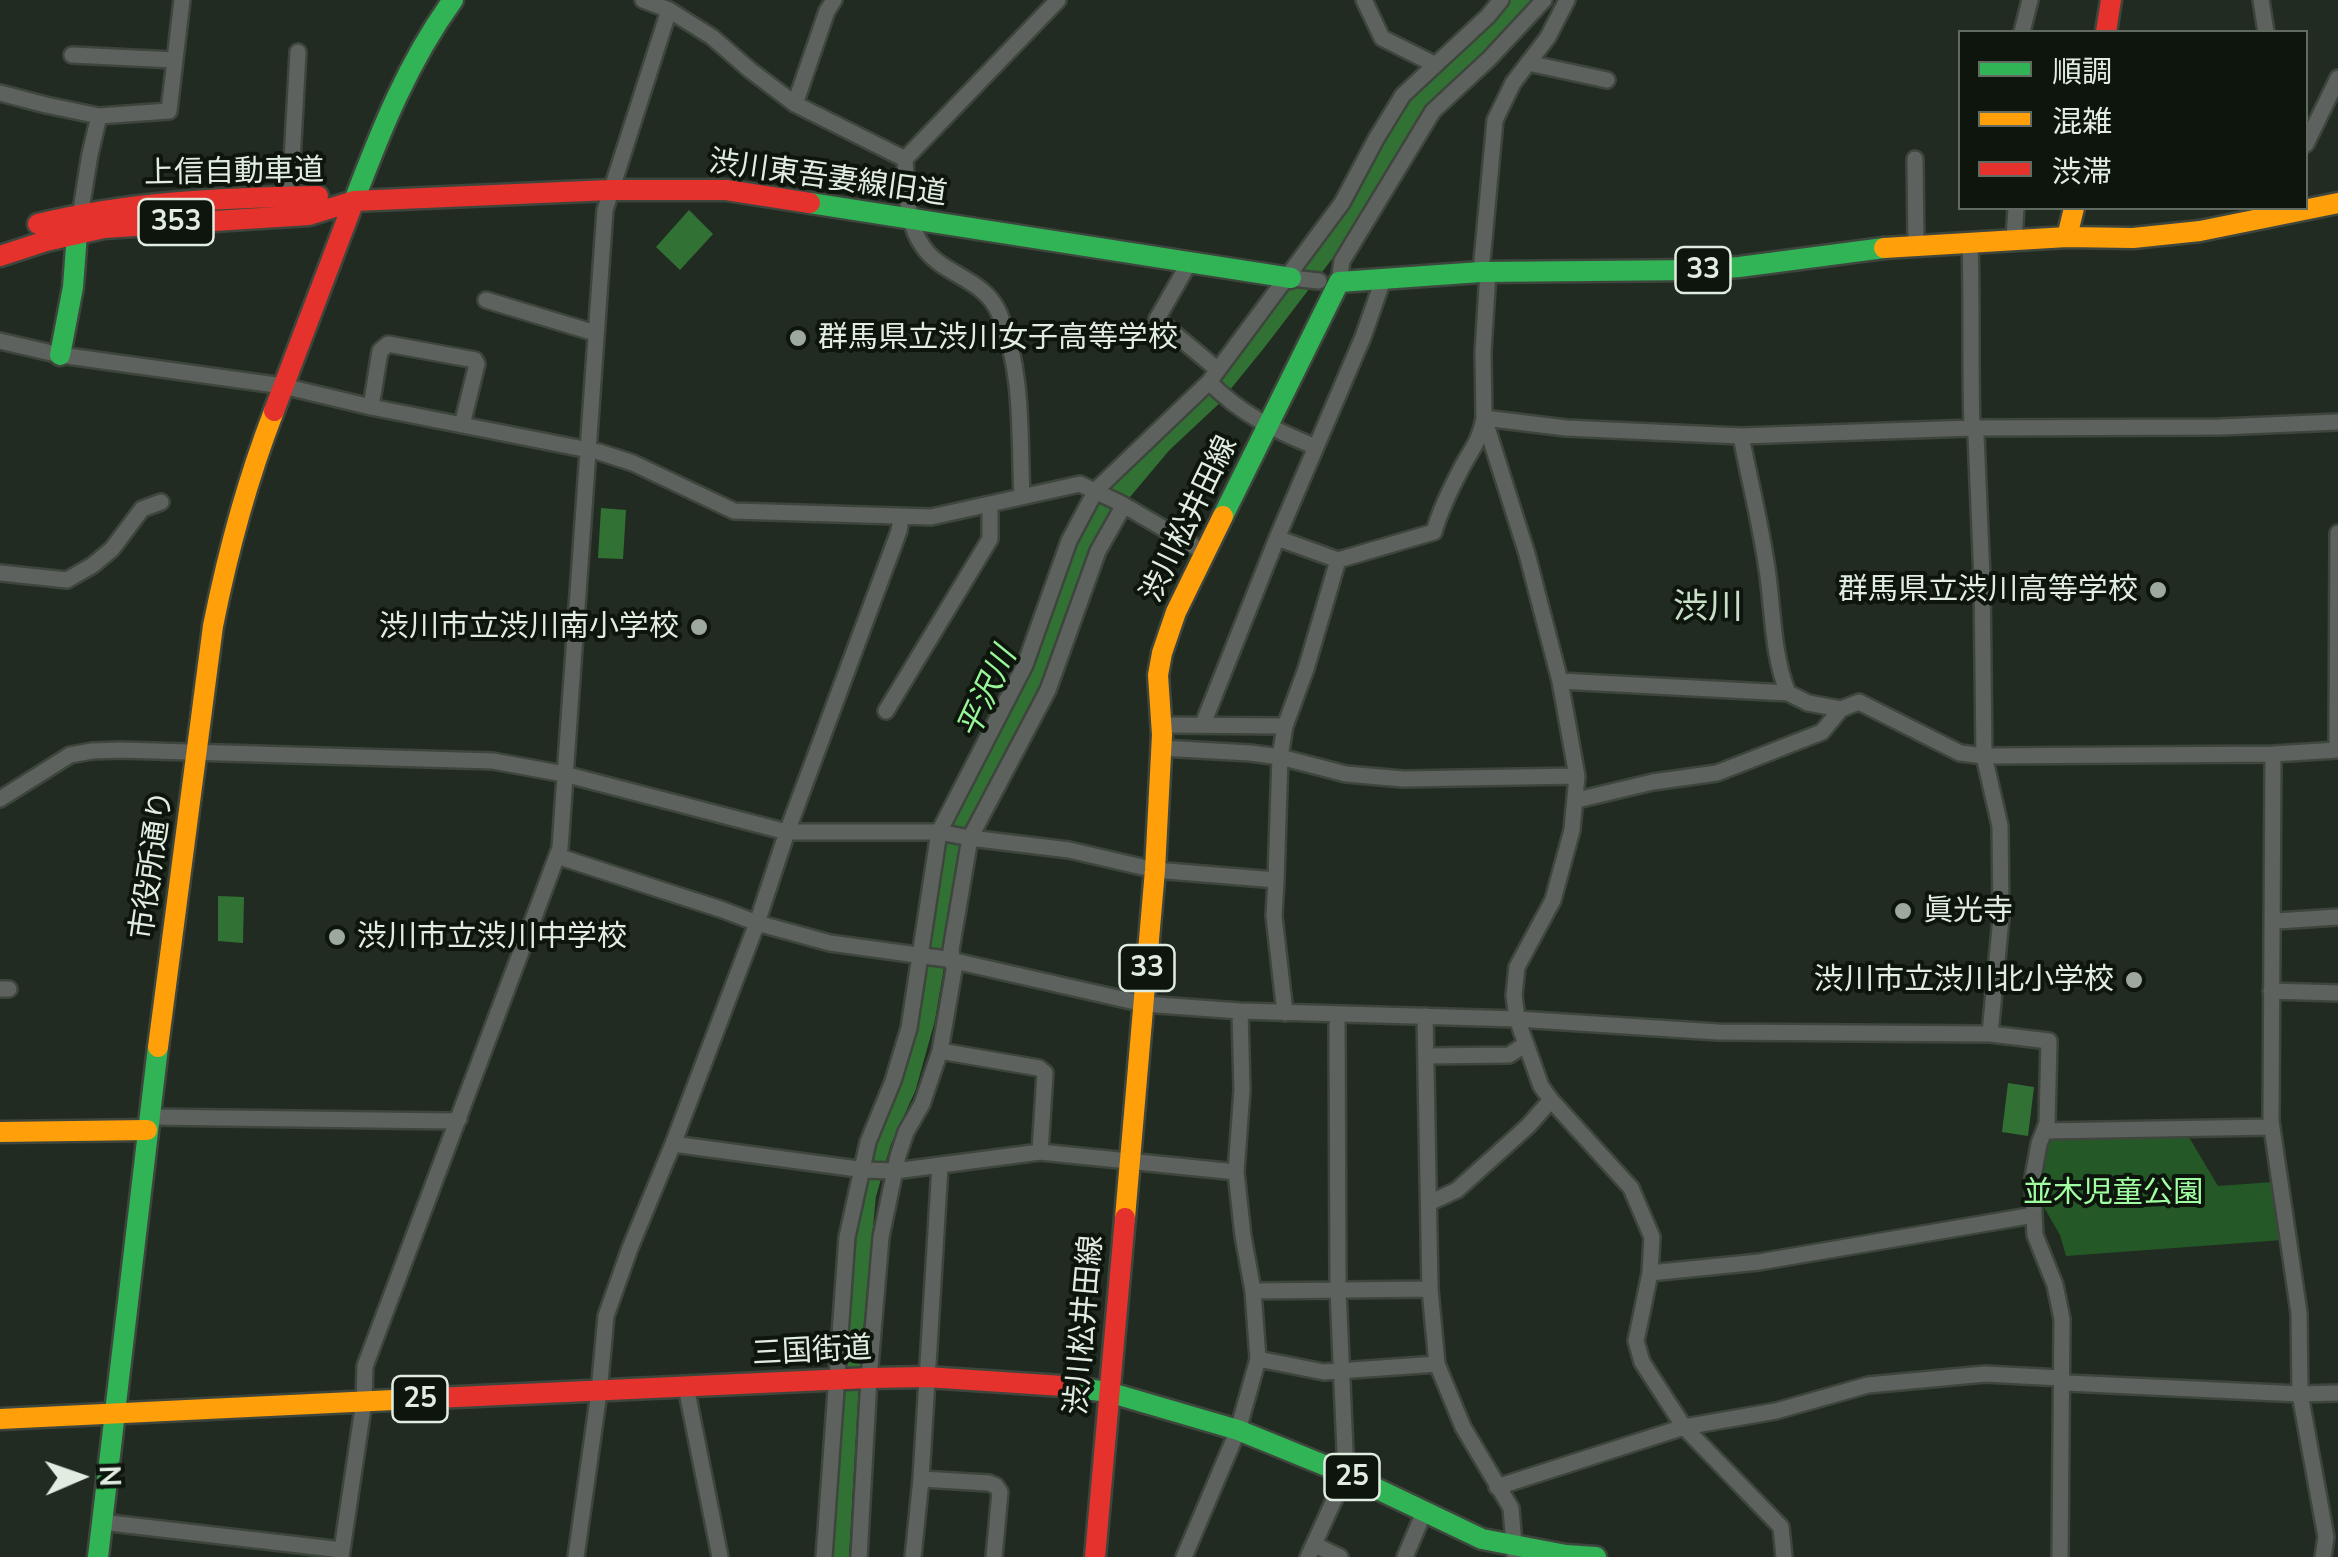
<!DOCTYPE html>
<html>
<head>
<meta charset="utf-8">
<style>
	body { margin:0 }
	#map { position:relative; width:2338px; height:1557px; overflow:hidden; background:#212b21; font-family:Mulish,"Noto Sans JP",sans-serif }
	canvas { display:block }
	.legend { position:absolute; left:1958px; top:30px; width:350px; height:180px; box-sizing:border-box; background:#0d150d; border:2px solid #626b62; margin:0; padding:12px 18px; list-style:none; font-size:30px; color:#e2ede1 }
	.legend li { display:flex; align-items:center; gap:20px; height:50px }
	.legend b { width:50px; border:2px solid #626b62 }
	.north { position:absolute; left:30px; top:1427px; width:100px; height:100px; -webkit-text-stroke:8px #0d150d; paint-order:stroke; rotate:88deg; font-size:28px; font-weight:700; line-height:40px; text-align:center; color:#e2ede1 }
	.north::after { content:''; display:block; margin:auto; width:35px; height:45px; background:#e2ede1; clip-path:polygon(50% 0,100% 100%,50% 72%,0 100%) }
</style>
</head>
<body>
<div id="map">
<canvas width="2338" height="1557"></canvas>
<ul class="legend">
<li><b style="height:12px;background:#30b455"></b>順調</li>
<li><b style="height:12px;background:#ff9f0a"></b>混雑</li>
<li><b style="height:12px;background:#e5322d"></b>渋滞</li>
</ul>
<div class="north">N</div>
</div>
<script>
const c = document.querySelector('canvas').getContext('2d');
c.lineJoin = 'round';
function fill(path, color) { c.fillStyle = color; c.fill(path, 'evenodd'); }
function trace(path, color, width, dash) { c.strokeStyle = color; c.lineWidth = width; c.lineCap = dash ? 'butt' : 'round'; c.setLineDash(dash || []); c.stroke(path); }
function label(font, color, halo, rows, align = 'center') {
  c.font = font + ' Mulish,"Noto Sans JP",sans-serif'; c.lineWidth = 8; c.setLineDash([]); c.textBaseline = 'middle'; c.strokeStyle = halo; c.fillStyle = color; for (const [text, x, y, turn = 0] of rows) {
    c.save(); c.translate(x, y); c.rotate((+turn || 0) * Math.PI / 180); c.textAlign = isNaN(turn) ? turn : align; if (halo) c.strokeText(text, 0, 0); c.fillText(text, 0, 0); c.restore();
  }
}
const green = new Path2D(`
	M 2187,1134 L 2218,1186 L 2273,1182 L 2282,1240 L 2066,1256 L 2060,1235 L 2038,1197 L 2044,1150 L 2050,1135 Z`);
const water = new Path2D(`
	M 689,210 L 713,234 L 680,270 L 656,247 Z
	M 601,508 L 626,510 L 623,559 L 598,558 Z
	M 218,896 L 244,897 L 243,943 L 218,941 Z
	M 2008,1083 L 2034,1087 L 2028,1136 L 2002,1132 Z`);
const river = new Path2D(`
	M 838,1557 L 849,1364 L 865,1195 L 880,1142 L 905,1087 L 924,1019 L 953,850 L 963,813 L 1006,736 L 1099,517 L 1161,443 L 1210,397 L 1257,339 L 1325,250 L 1419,101 L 1478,49 L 1521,0`);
const street = new Path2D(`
	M 643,0 L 669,10 L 712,37 L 750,70 L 795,104 L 905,159
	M 1364,0 L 1382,38 L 1434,64
	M 2261,0 L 2266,32
	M 2022,32 L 2030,0
	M 72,55 L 175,60
	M 1528,63 L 1607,80
	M 0,93 L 46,105 L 99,116 L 169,111 L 182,0
	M 795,104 L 827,11 L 834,0
	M 2306,144 L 2338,78
	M 1915,159 L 1916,245
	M 290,197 L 298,52
	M 80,216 L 90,154 L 99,116
	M 2014,239 L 2016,208
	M 1970,242 C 1972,304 1970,366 1972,428 L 1976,435 L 1982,579 L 1984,756 L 2000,826 L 2001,918 L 1990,1034
	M 1189,263 L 1157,319 L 1218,370
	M 1481,272 L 1495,120 L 1513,83 L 1548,37 L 1567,0
	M 1488,272 L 1483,352 L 1484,418 L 1527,554 L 1560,681 L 1577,776 L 1572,830 L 1553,900 L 1517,967 L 1514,995 L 1517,1019 L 1541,1086 L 1551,1100 L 1631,1188 L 1652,1237 L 1650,1273 L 1636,1341 L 1642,1362 L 1684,1427 L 1781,1527 L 1784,1557
	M 1291,278 L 1319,281
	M 1339,282 L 1342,261 L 1433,111 L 1489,59 L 1544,0
	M 486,300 L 595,333
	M 0,341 L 60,355 L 283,386 L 371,407 L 599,452 L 633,463 L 734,511 L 931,517 L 1080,484 L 1120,503 L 1204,552
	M 1209,382 C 1241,414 1274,430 1316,447
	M 371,407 L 380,351 L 388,344 L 475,360 L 477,364 L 462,425
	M 1741,436 C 1750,483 1762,529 1768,576 C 1773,614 1773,657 1788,693 L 1808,703 L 1841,709
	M 1022,497 C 1019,437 1024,370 999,313 C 984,278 944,276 924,248 C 905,223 907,189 905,159 L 1058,0
	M 1277,538 L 1338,560 L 1434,532 C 1440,511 1450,490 1460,471 C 1471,449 1479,444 1484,418 L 1566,428 L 1741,436 L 1972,428 L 2220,427 L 2338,422
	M 0,573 L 67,580 L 93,565 L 112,549 L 142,509 L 161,502
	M 1560,681 L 1788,693
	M 886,711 L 990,539 L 990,504
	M 1203,724 L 1277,538 L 1363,337 L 1384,277
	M 1162,725 L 1285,726
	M 1161,748 L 1250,753 L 1280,757 L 1346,774 L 1403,779 L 1577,776
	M 2337,750 L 2338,533
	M 2273,754 L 2271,1121 L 2299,1313 L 2300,1394 L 2326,1537 L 2323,1557
	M 0,799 L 70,755 L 92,751 L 121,750 L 493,761 L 564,774 L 787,832 L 939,832 L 970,838 L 1069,850 L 1155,870 L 1276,880 L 1280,757 L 1285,726 L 1306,669 L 1338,560
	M 1577,800 L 1653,782 L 1717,773 L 1822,732 L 1841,709 L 1859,702 L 1960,753 L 1984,756 L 2273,754 L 2338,750
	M 557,856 L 723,910 L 757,923 L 830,943 L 946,959 L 1144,1004 L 1240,1011 L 1517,1019 L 1718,1032 L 1990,1034 L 2049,1041 L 2047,1123 L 2039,1144 L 2033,1177 L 2034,1215 L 2035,1235 L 2055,1285 L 2062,1319 L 2060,1557
	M 1276,880 L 1274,916 L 1285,1013
	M 2272,915 L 2277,921 L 2338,917
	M 0,989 L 9,989
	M 2271,991 L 2338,993
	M 1425,1016 L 1430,1289 L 1437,1364 L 1463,1427 L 1511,1508 L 1515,1557
	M 940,1051 L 1039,1068 L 1045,1073 L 1040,1152
	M 1426,1056 L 1509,1055 L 1526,1044
	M 149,1117 L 450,1121 L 459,1119
	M 2044,1131 L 2272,1127
	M 673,1144 L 865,1170 L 895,1171 L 1040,1152 L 1236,1172
	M 1429,1203 L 1457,1190 L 1528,1126 L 1551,1100
	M 1650,1273 L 1759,1262 L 2034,1215
	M 1253,1291 L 1430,1289
	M 1258,1359 L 1324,1372 L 1437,1364
	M 686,1387 L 720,1557
	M 921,1479 L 989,1483 L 996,1486 L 1000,1492 L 994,1557
	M 1497,1487 L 1684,1427 L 1776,1411 L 1868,1385 L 1985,1374 L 2061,1378 L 2067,1383 L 2300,1394 L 2338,1393
	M 101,1522 L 342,1550
	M 1315,1545 L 1340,1557
	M 341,1557 L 364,1401 L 365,1366 L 560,848 L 605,210 L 669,10
	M 576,1557 L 599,1392 L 606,1316 L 630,1248 L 673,1144 L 757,923 L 787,832 L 899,531 L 901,518
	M 824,1557 L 847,1237 L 868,1142 L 893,1081 L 909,1028 L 939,832 L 1025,665 L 1069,541 L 1096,490 L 1209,382 L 1342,203 L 1376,139 L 1403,95 L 1488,16 L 1501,0
	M 859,1557 L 869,1378 L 881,1237 L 898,1156 L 906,1132 L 922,1104 L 940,1051 L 954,970 L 951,950 L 970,838 L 1048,690 L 1098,551 L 1124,505
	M 913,1557 L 921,1479 L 940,1166
	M 1184,1557 L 1238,1430 L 1258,1359 L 1253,1291 L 1243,1236 L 1236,1172 L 1242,1090 L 1240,1011
	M 1308,1557 L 1346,1474 L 1338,1290 L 1337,1014
	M 1405,1557 L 1425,1510`);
const fast = new Path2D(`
	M 354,201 C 381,130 408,62 453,0
	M 810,203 L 1291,278
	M 60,355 L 73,287 L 77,233
	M 1223,516 L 1339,282 L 1481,272 L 1699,270 L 1739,267 L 1884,248
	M 1063,1386 L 1108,1392 L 1238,1430 L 1346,1474 L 1482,1539 L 1566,1555 L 1596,1557
	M 98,1557 L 158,1047`);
const slow = new Path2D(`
	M 2067,237 L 2133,238 L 2200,231 L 2338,203
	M 1884,248 L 2067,237 L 2074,208
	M 158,1047 L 213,626 C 228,551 246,483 274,411
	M 0,1132 L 147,1130
	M 1125,1218 L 1155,870 L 1162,735 L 1158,675 L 1162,653 L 1176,612 L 1223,516
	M 0,1419 L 435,1398`);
const jam = new Path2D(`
	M 2106,32 L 2111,0
	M 38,224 C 130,201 223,198 318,196
	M 0,256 L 46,241 L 104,228 L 309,215 L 354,201
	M 274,411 L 354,201 L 610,190 L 726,190 L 810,203
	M 435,1398 L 869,1378 L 926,1377 L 1063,1386
	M 1095,1557 L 1125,1218`);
const markers = [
	[798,338,10,"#9ea99e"],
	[2158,590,10,"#9ea99e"],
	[699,627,10,"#9ea99e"],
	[1903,911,10,"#9ea99e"],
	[337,937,10,"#9ea99e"],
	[2134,980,10,"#9ea99e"]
];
const shields = [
	[176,222,75],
	[1703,270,55],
	[1147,968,55],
	[420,1399,55],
	[1352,1477,55]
];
const shieldNames = [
	["353",176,222],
	["33",1703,270],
	["33",1147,968],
	["25",420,1399],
	["25",1352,1477]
];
const streetNames = [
	["上信自動車道",234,172,-1],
	["渋川東吾妻線旧道",828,178,8],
	["渋川松井田線",1189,519,-64],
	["市役所通り",152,865,-82],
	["渋川松井田線",1084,1325,-85],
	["三国街道",812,1351,-3]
];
const poiNames = [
	["群馬県立渋川女子高等学校",818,338],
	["群馬県立渋川高等学校",2138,590,"right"],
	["渋川市立渋川南小学校",679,627,"right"],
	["眞光寺",1923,911],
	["渋川市立渋川中学校",357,937],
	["渋川市立渋川北小学校",2114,980,"right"]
];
const parkNames = [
	["並木児童公園",2113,1193]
];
const waterNames = [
	["平沢川",987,693,-65]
];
const quarterNames = [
	["渋川",1708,607]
];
fill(green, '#245927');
fill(water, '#317234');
trace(river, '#317234', 22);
trace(street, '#3d453d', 20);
trace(fast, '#3d453d', 25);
trace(slow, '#3d453d', 25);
trace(jam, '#3d453d', 25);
trace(street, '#5e625e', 15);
trace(fast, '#30b455', 20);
trace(slow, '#ff9f0a', 20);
trace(jam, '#e5322d', 20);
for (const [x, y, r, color] of markers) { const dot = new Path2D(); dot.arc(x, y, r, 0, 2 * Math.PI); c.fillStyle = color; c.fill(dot); trace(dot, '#0d150d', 4); }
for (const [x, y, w] of shields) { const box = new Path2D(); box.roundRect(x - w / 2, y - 23, w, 46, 8); c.fillStyle = '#0d150d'; c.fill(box); trace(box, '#e2ede1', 2.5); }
label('bold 28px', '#e2ede1', null, shieldNames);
label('30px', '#e2ede1', '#0d150d', streetNames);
label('30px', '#e2ede1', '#0d150d', poiNames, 'left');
label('30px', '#a1ffa1', '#0d150d', parkNames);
label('italic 32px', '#98f598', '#0d150d', waterNames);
label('35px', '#c9e0c8', '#0d150d', quarterNames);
</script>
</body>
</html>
